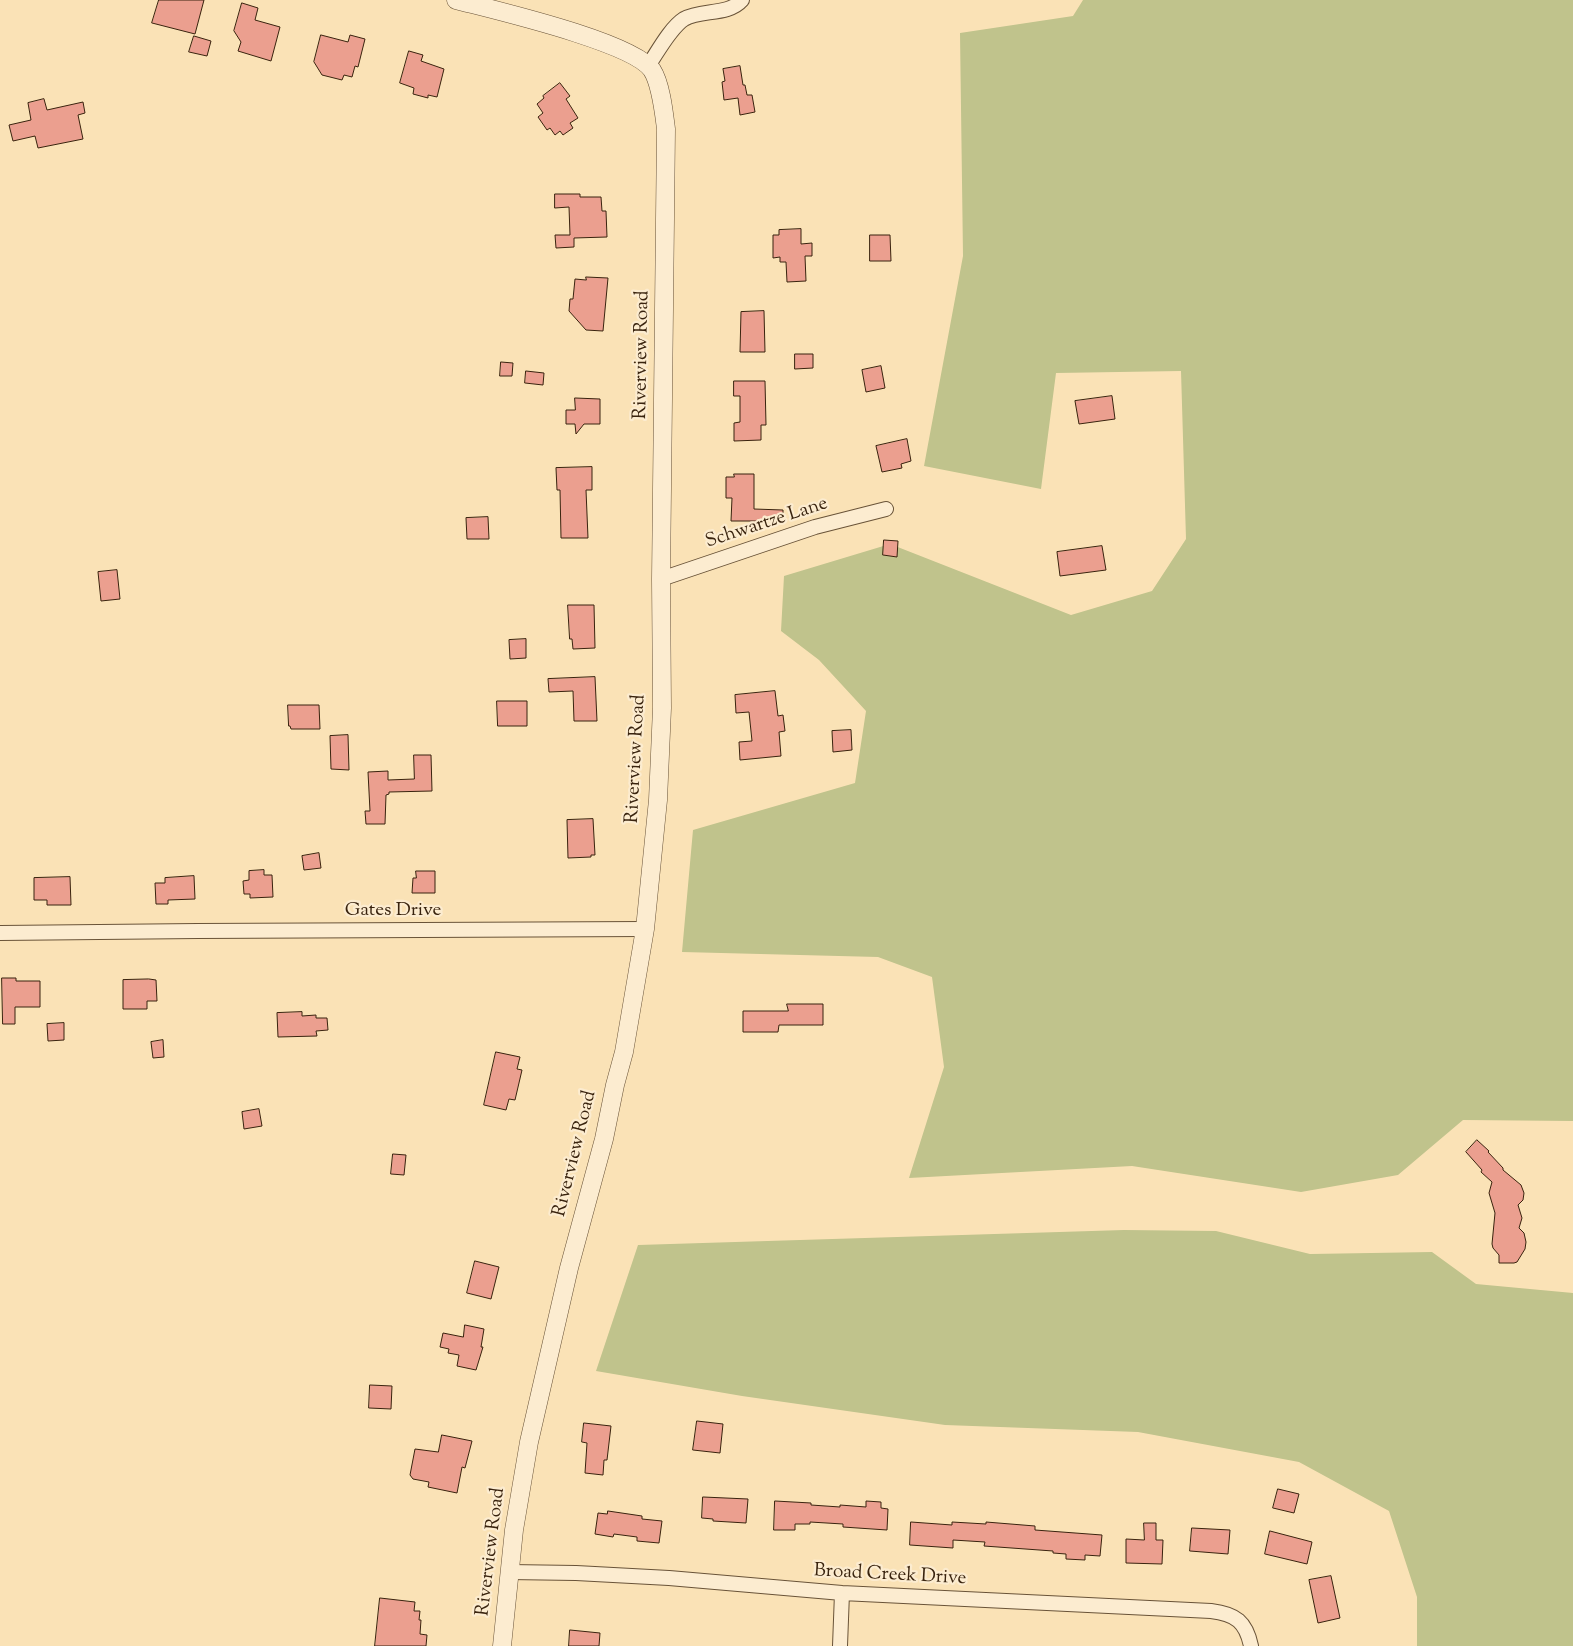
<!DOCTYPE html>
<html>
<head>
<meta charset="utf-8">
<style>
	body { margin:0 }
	canvas { display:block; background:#fae2b6 }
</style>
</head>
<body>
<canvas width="1573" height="1646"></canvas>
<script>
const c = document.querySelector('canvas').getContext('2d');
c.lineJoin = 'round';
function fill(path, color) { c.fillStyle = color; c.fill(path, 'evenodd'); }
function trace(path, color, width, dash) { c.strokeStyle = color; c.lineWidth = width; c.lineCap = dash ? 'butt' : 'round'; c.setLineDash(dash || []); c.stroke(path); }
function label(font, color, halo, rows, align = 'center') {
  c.font = font + ' "Sorts Mill Goudy",serif'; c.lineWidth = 4.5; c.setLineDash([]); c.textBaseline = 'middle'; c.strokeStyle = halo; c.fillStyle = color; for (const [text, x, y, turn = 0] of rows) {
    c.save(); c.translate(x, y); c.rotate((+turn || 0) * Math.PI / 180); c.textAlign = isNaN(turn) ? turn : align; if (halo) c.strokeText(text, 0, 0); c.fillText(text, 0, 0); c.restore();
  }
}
const green = new Path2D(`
	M 1083,0 L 1573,0 L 1573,1121 L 1463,1120 L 1398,1175 L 1301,1192 L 1132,1166 L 909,1178 L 944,1067 L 932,977 L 878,957 L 682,952 L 693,830 L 855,783 L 866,711 L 819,660 L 781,631 L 784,576 L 890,544 L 1071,615 L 1152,591 L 1186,539 L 1181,371 L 1056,373 L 1041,489 L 924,466 L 963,256 L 960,33 L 1073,16 Z
	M 1124,1230 L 1216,1231 L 1310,1254 L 1432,1252 L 1476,1284 L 1573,1293 L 1573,1646 L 1417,1646 L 1417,1597 L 1389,1511 L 1299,1462 L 1138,1432 L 945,1425 L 742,1396 L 596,1371 L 638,1245 Z`);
const building = new Path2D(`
	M 159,0 L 204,0 L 195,34 L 152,23 Z
	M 242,3 L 258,8 L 255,20 L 280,27 L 271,61 L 238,51 L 241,42 L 234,31 Z
	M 321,35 L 348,42 L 350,35 L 365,39 L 358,67 L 355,66 L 352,77 L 344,75 L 342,80 L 322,75 L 314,62 Z
	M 194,36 L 211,41 L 207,56 L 189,52 Z
	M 409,51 L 423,55 L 421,61 L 444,69 L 437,97 L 428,95 L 428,98 L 413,94 L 414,88 L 400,83 Z
	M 740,66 L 743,85 L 745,85 L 747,95 L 752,95 L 755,112 L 740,115 L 738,98 L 724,100 L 722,82 L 725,81 L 723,69 Z
	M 560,83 L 570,96 L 566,99 L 578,118 L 570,123 L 573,128 L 563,135 L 560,131 L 555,135 L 550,128 L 547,130 L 538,117 L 543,113 L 537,104 L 544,98 L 543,96 Z
	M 44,99 L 47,110 L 83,102 L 85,113 L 78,115 L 83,139 L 38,148 L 35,136 L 13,141 L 9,125 L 31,120 L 28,103 Z
	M 555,194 L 580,194 L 580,197 L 601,197 L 602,211 L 606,211 L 607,237 L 574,238 L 574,247 L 556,248 L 555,235 L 570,235 L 569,207 L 555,208 Z
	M 801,229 L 801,244 L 812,243 L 812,256 L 805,256 L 806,281 L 787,282 L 786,262 L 780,262 L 780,257 L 773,258 L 773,235 L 779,235 L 779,230 Z
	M 870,235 L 890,235 L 891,261 L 870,261 Z
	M 586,277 L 608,278 L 603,331 L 586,330 L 569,311 L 570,299 L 573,299 L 575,279 L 586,280 Z
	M 764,311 L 765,352 L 740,352 L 741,312 Z
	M 795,354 L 813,354 L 813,368 L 795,369 Z
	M 501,362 L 513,363 L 512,376 L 500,376 Z
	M 881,366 L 885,388 L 866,392 L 862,370 Z
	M 526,371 L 544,373 L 543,385 L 525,383 Z
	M 734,381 L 765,381 L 766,425 L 761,425 L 761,440 L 734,441 L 734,423 L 740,422 L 740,396 L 734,396 Z
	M 1112,396 L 1115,419 L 1079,424 L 1075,401 Z
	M 575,398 L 600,399 L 600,424 L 584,424 L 576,434 L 575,424 L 566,424 L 566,410 L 575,410 Z
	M 907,439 L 911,461 L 901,464 L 902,468 L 882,472 L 876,446 Z
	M 592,467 L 592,490 L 586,490 L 588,538 L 561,538 L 560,490 L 557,490 L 556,468 Z
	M 734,474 L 754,474 L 754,509 L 783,510 L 783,521 L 731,521 L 732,498 L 726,498 L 726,477 L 734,477 Z
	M 488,517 L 489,539 L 467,539 L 466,518 Z
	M 884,540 L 898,541 L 897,557 L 883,555 Z
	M 1102,546 L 1106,570 L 1060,576 L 1057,552 Z
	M 117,570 L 120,599 L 101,601 L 98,572 Z
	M 568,605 L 594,605 L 595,648 L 573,649 L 572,639 L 570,639 Z
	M 526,639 L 526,658 L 510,659 L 509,640 Z
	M 595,677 L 597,721 L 574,721 L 573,691 L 549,692 L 548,679 Z
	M 775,691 L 778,716 L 783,715 L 785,731 L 779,732 L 781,756 L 740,760 L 739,742 L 752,741 L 749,712 L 736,713 L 735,695 Z
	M 497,701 L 527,701 L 527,726 L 498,726 Z
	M 288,705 L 319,705 L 320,729 L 291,729 L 290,726 L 289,726 Z
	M 851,730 L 852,750 L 833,752 L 832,731 Z
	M 348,735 L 349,770 L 331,769 L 330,736 Z
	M 414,755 L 431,755 L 432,791 L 389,792 L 389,794 L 386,795 L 385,824 L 366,824 L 365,811 L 370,811 L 368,772 L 388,771 L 388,780 L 414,779 Z
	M 593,819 L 595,855 L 591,855 L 591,857 L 568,858 L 567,820 Z
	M 319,853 L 321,868 L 304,870 L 302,856 Z
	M 264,870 L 264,875 L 272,875 L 273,897 L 250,898 L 250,894 L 244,894 L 243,881 L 249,880 L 249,871 Z
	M 416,871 L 435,871 L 435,893 L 412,893 L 413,878 L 416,878 Z
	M 194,876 L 195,899 L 168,900 L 168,904 L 156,904 L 155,883 L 165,883 L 165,878 Z
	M 70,877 L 71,905 L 47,905 L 47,900 L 34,900 L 34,878 Z
	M 2,978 L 16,978 L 16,981 L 40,981 L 40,1007 L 15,1007 L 15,1024 L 3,1024 Z
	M 149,979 L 156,980 L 157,1001 L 147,1001 L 147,1009 L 123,1009 L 123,980 Z
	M 787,1004 L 823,1004 L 823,1025 L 779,1025 L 778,1032 L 743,1032 L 743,1011 L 788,1011 Z
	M 302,1012 L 302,1016 L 316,1015 L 316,1018 L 327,1018 L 328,1030 L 316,1031 L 317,1036 L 278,1037 L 277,1013 Z
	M 64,1023 L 64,1040 L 48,1041 L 47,1024 Z
	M 163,1040 L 164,1057 L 153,1058 L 151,1042 Z
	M 496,1052 L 520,1057 L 517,1069 L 522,1070 L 515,1100 L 509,1099 L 506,1110 L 484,1105 Z
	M 259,1109 L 262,1126 L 244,1129 L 242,1112 Z
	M 1477,1140 L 1489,1151 L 1488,1152 L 1503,1168 L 1503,1170 L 1521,1185 L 1524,1193 L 1523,1200 L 1518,1205 L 1522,1218 L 1519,1228 L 1524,1233 L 1526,1242 L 1525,1249 L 1517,1262 L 1514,1263 L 1499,1263 L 1499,1255 L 1493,1248 L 1492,1244 L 1495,1213 L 1489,1193 L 1492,1182 L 1481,1172 L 1482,1170 L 1466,1152 Z
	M 393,1154 L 406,1155 L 404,1175 L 391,1174 Z
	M 475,1261 L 499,1267 L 491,1299 L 467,1293 Z
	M 465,1325 L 484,1329 L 481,1347 L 483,1347 L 476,1370 L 457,1366 L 459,1355 L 448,1353 L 449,1349 L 440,1347 L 443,1333 L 463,1337 Z
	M 370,1385 L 392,1386 L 391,1409 L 369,1408 Z
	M 697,1421 L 723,1424 L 720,1453 L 693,1450 Z
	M 584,1423 L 611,1426 L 607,1460 L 604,1460 L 603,1475 L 585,1473 L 587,1443 L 582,1442 Z
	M 442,1435 L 472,1441 L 465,1468 L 462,1467 L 457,1493 L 428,1487 L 429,1482 L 413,1479 L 410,1475 L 415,1449 L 438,1452 Z
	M 1278,1489 L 1299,1494 L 1294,1513 L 1273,1508 Z
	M 703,1497 L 748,1499 L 746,1523 L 713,1521 L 713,1519 L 702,1518 Z
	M 775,1501 L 811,1503 L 811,1505 L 840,1507 L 840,1505 L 866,1507 L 866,1501 L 881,1502 L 881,1508 L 888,1509 L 887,1530 L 843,1527 L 843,1524 L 810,1522 L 810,1524 L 795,1524 L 795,1530 L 774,1530 Z
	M 608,1511 L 642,1516 L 642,1519 L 662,1521 L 659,1543 L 637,1541 L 637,1537 L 614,1534 L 613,1537 L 595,1534 L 598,1513 L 607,1514 Z
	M 911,1522 L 952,1525 L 952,1522 L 986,1524 L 986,1522 L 1035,1526 L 1035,1530 L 1102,1535 L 1100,1556 L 1085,1555 L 1085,1560 L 1066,1559 L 1066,1554 L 1053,1553 L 1053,1551 L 984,1546 L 985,1542 L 953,1540 L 953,1548 L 910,1545 Z
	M 1144,1523 L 1156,1523 L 1156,1540 L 1163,1540 L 1162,1564 L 1126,1563 L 1126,1539 L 1144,1540 Z
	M 1192,1528 L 1230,1530 L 1228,1554 L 1190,1551 Z
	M 1270,1531 L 1312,1542 L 1307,1564 L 1265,1554 Z
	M 1331,1576 L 1340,1618 L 1318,1623 L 1309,1580 Z
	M 380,1598 L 415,1602 L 414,1611 L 420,1611 L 419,1620 L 421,1620 L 420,1634 L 427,1635 L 426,1646 L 375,1646 Z
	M 570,1630 L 600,1633 L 599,1646 L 569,1646 Z`);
const minor = new Path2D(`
	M 648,66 C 657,53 670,28 684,19 C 701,9 728,16 742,0
	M 661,579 L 815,527 L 886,509
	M 0,933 L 198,931 L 645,929
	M 509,1572 L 576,1573 L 669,1578 L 842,1593 L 1211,1611 C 1236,1614 1246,1622 1251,1646
	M 840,1646 L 842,1593`);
const tertiary = new Path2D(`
	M 456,0 C 494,10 633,42 652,70 C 661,84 664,113 666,129 L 661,579 L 662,708 L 658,800 L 645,929 L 624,1052 L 615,1085 L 604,1139 L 569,1268 L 529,1442 L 514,1530 L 502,1646`);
const streetNames = [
	["Riverview Road",643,355,-89],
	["Schwartze Lane",767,524,-18],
	["Riverview Road",637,759,-87],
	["Gates Drive",393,912],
	["Riverview Road",576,1154,-76],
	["Riverview Road",492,1552,-83],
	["Broad Creek Drive",890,1576,3]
];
fill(green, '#c0c38c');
fill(building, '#eb9f8f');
trace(building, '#39230e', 1);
trace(minor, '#695338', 16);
trace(tertiary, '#695338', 19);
trace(minor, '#fcecd0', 14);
trace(tertiary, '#fcecd0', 18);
label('19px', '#39230e', '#fcecd0', streetNames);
</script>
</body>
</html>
